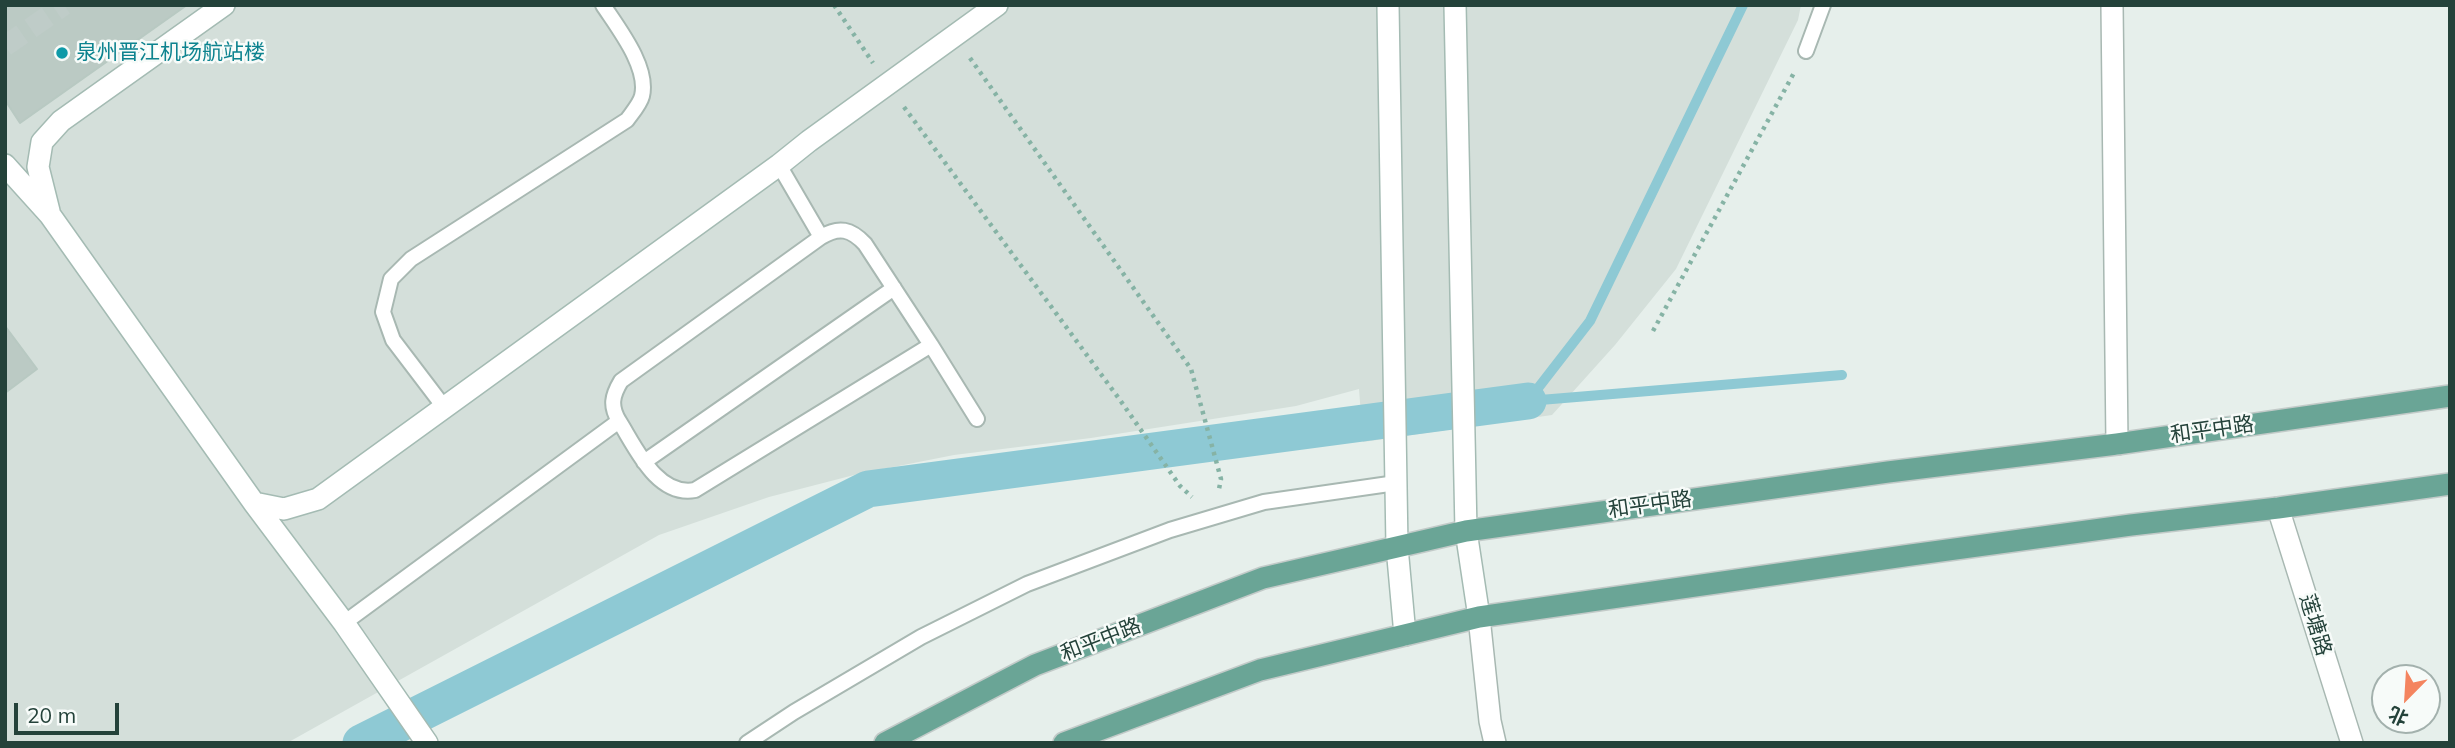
<!DOCTYPE html>
<html>
<head>
<meta charset="utf-8">
<style>
	body { margin:0 }
	#map { position:relative; width:2455px; height:748px; overflow:hidden; background:#e6efeb; font-family:Mulish,"Noto Sans SC",sans-serif }
	canvas { display:block }
	.frame { position:absolute; inset:0; border:7px solid #24423a; pointer-events:none }
	.north { position:absolute; left:2371px; top:664px; width:70px; height:70px; box-sizing:border-box; background:#f7fbf9; border:2px solid #a3b1ad; border-radius:50%; rotate:204deg; font-size:19px; font-weight:700; line-height:28px; text-align:center; color:#24423a }
	.north::after { content:''; display:block; margin:auto; width:24px; height:32px; background:#f4845f; clip-path:polygon(50% 0,100% 100%,50% 72%,0 100%) }
	.scale { position:absolute; left:14px; top:703px; width:105px; height:32px; box-sizing:border-box; border:4px solid #24423a; border-top:0; padding-left:9px; font-size:21px; line-height:24px; white-space:nowrap; color:#24423a; -webkit-text-stroke:5px #f7fbf9; paint-order:stroke }
</style>
</head>
<body>
<div id="map">
<canvas width="2455" height="748"></canvas>
<div class="frame"></div>
<div class="north">北</div>
<div class="scale">20 m</div>
</div>
<script>
const c = document.querySelector('canvas').getContext('2d');
c.lineJoin = 'round';
function fill(path, color) { c.fillStyle = color; c.fill(path, 'evenodd'); }
function trace(path, color, width, dash) { c.strokeStyle = color; c.lineWidth = width; c.lineCap = dash ? 'butt' : 'round'; c.setLineDash(dash || []); c.stroke(path); }
function label(font, color, halo, rows, align = 'center') {
  c.font = font + ' Mulish,"Noto Sans SC",sans-serif'; c.lineWidth = 5; c.setLineDash([]); c.textBaseline = 'middle'; c.strokeStyle = halo; c.fillStyle = color; for (const [text, x, y, turn = 0] of rows) {
    c.save(); c.translate(x, y); c.rotate((+turn || 0) * Math.PI / 180); c.textAlign = isNaN(turn) ? turn : align; if (halo) c.strokeText(text, 0, 0); c.fillText(text, 0, 0); c.restore();
  }
}
const built = new Path2D(`
	M 5,5 L 1801,5 L 1798,20 L 1676,269 L 1615,345 L 1552,415 L 1363,442 L 1359,389 L 1296,406 L 1091,438 L 954,455 L 858,474 L 769,497 L 659,535 L 287,743 L 5,743 Z`);
const stream = new Path2D(`
	M 1528,401 L 1590,321 L 1743,5
	M 1528,401 L 1842,375`);
const canal = new Path2D(`
	M 361,743 L 868,489 L 1528,401`);
const building = new Path2D(`
	M 5,5 L 187,5 L 20,123 L 5,100 Z
	M 5,326 L 37,369 L 5,393 Z`);
const secondaryTunnel = new Path2D(`
	M 5,46 L 64,5`);
const path = new Path2D(`
	M 834,5 L 873,63
	M 970,58 L 1191,369 L 1221,479 L 1219,489
	M 904,107 L 1120,400 L 1180,486 L 1192,497
	M 1653,331 L 1795,71`);
const service = new Path2D(`
	M 1806,51 L 1823,5
	M 821,237 C 839,226 851,229 865,244 L 931,345
	M 444,407 L 393,340 L 383,312 L 391,279 L 411,259 L 627,120 C 632,113 640,104 642,96 C 649,67 618,28 603,5
	M 619,421 C 636,448 657,497 695,490 L 931,345 L 977,419
	M 644,462 L 894,288
	M 344,623 L 619,421 C 610,406 612,396 621,381 L 821,237 L 779,165
	M 747,743 L 794,712 L 921,637 L 1027,584 L 1170,530 L 1264,502 L 1396,483`);
const minor = new Path2D(`
	M 2112,5 L 2117,444
	M 2278,508 L 2352,743
	M 1479,617 L 1490,721 L 1495,743`);
const secondary = new Path2D(`
	M 1388,5 L 1397,547 L 1405,635
	M 1455,5 L 1466,531 L 1479,617
	M 5,165 L 50,215 L 254,503 L 344,623 L 427,743
	M 49,211 L 38,167 L 42,142 L 61,121 L 224,5
	M 254,503 L 284,509 L 318,499 L 779,165 L 809,141 L 997,5`);
const primary = new Path2D(`
	M 885,743 L 1035,665 L 1263,578 L 1466,531 L 1888,472 L 2117,444 L 2450,396
	M 1064,743 L 1260,670 L 1479,617 L 1911,555 L 2131,525 L 2278,508 L 2450,484`);
const markers = [
	[62,53,7,"#0f9aa8"]
];
const cultureNames = [
	["泉州晋江机场航站楼",76,53]
];
const streetNames = [
	["和平中路",2212,430,-8],
	["和平中路",1650,505,-8],
	["莲塘路",2315,625,73],
	["和平中路",1101,640,-21]
];
fill(built, '#d4dfda');
trace(stream, '#8ec9d4', 10);
trace(canal, '#8ec9d4', 37);
fill(building, '#bbcac4');
trace(building, '#b8c9c2', 2);
trace(secondaryTunnel, '#bfccc8', 21, [21, 10]);
trace(service, '#a8b8b2', 18);
trace(minor, '#a8b8b2', 24);
trace(secondary, '#a4bbb3', 24);
trace(primary, '#c2cac8', 24);
trace(path, '#86b3a5', 4.5, [3.5, 5]);
trace(service, '#fff', 14);
trace(minor, '#fff', 21);
trace(secondary, '#fff', 21);
trace(primary, '#6aa596', 21);
for (const [x, y, r, color] of markers) { const dot = new Path2D(); dot.arc(x, y, r, 0, 2 * Math.PI); c.fillStyle = color; c.fill(dot); trace(dot, '#f7fbf9', 2.5); }
label('21px', '#0d838f', '#f7fbf9', cultureNames, 'left');
label('21px', '#24423a', '#f7fbf9', streetNames);
</script>
</body>
</html>
